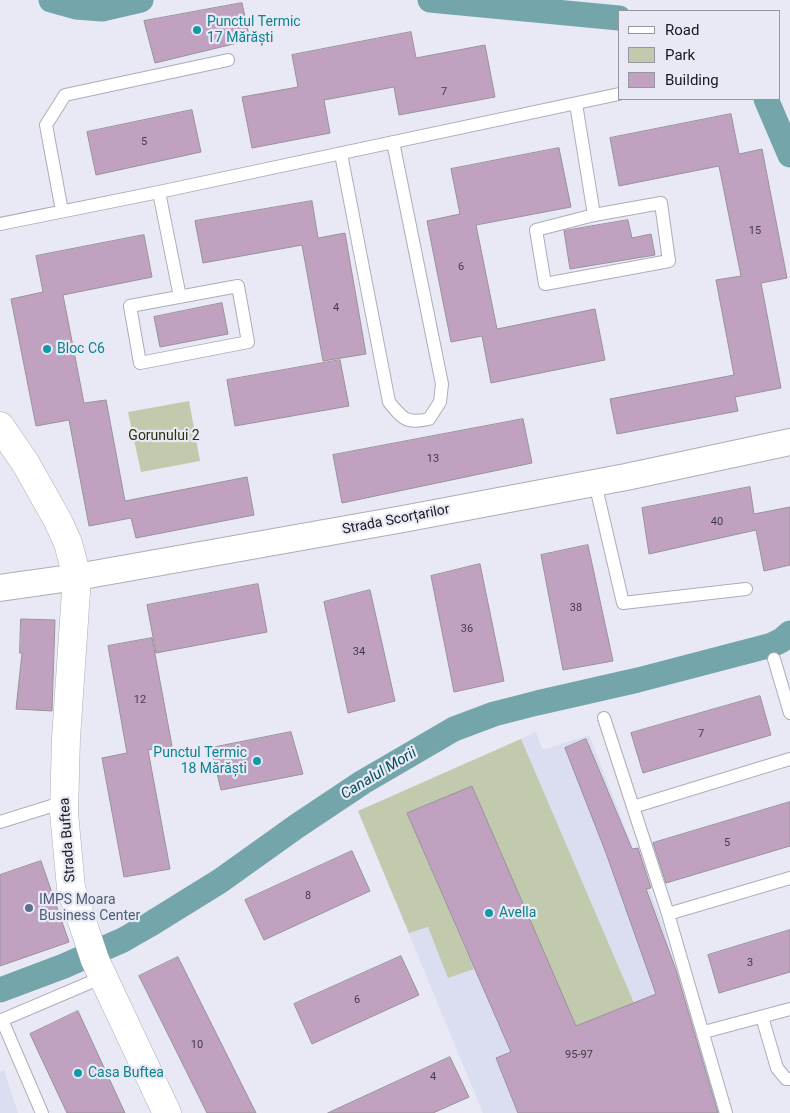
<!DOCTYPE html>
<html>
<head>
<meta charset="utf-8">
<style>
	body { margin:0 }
	#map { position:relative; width:790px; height:1113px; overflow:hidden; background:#e8e9f5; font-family:Roboto,sans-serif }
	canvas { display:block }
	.legend { position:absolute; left:618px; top:10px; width:162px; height:90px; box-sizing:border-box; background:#e8e9f5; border:1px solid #95969f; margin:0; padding:6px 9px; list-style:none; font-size:15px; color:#18191d }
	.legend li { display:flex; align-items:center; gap:10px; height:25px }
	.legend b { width:25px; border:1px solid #95969f }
</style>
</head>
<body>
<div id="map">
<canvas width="790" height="1113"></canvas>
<ul class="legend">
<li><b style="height:6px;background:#fff"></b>Road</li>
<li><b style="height:14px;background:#c1caac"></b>Park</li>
<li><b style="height:14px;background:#c0a2c0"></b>Building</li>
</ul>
</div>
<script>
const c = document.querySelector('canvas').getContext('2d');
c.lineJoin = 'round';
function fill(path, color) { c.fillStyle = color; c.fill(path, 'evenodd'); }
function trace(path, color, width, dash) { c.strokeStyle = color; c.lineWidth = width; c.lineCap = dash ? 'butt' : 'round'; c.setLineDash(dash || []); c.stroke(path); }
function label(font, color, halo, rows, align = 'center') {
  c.font = font + ' Roboto,sans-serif'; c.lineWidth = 4.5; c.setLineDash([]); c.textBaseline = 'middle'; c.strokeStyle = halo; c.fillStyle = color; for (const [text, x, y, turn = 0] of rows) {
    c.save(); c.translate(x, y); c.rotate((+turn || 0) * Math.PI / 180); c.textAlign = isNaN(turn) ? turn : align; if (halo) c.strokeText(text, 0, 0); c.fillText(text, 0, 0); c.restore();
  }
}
const built = new Path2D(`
	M 536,732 L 543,750 L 589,735 L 662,922 L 719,1113 L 483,1113 L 358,811 Z
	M 4,1070 L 18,1113 L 0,1113 L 0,1072 Z`);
const green = new Path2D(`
	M 189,401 L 200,461 L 141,472 L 128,412 Z
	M 521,739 L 634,1003 L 576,1026 L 472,786 L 407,813 L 474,969 L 448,978 L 428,927 L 409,933 L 358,811 Z`);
const canal = new Path2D(`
	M 51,0 L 76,7 L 102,9 L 141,0
	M 430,0 L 619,18
	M 766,99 L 790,155
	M 0,990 L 64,966 L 123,940 L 149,925 L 220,881 L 297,826 L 363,782 L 454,729 L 494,714 L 537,703 L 638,680 L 772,645 L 782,640 L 790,633`);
const building = new Path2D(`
	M 242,3 L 250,40 L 155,63 L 144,21 Z
	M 411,32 L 416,58 L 485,45 L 495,97 L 399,115 L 394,87 L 324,100 L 330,133 L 252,148 L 242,97 L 298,87 L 292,55 Z
	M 192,110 L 201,152 L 96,175 L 87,132 Z
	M 731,114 L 739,154 L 762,149 L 787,278 L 761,283 L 781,388 L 735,397 L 738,411 L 617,434 L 610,399 L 734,375 L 716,280 L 741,276 L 719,166 L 619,186 L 610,138 Z
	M 559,148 L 571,207 L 476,225 L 497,329 L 595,309 L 605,360 L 491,383 L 482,336 L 451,342 L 427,221 L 460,214 L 451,169 Z
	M 312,201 L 318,238 L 345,233 L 366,354 L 323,361 L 302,245 L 203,263 L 195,221 Z
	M 628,220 L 632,238 L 651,234 L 655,255 L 570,269 L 564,231 Z
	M 144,235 L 152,277 L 63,295 L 84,403 L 106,400 L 125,501 L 247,477 L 254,515 L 136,538 L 131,518 L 89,526 L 69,420 L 36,426 L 11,299 L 43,292 L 36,256 Z
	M 222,303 L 228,334 L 160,347 L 154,317 Z
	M 340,360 L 349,406 L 235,426 L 227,380 Z
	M 523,419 L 532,463 L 342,503 L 333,455 Z
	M 750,487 L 754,514 L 790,507 L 790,565 L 764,571 L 756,530 L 649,554 L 642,508 Z
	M 588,545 L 613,661 L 563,670 L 541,555 Z
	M 480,564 L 504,681 L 454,692 L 431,576 Z
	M 258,584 L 267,632 L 156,653 L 147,605 Z
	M 370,590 L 395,701 L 348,713 L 324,602 Z
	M 21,619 L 55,620 L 52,711 L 16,709 L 22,653 L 20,653 Z
	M 152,638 L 172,746 L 148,750 L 170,869 L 124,877 L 102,758 L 127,753 L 108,646 Z
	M 760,696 L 771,735 L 643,773 L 631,733 Z
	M 291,732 L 303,774 L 221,790 L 211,748 Z
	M 586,739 L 632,849 L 638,848 L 651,888 L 646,889 L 676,970 L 718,1113 L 518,1113 L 496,1058 L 511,1052 L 407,813 L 472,786 L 576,1026 L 656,994 L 606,853 L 565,748 Z
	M 790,802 L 790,846 L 666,883 L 653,843 Z
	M 352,851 L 370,891 L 264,940 L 245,900 Z
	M 41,861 L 69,942 L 0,966 L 0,875 Z
	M 790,930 L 790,972 L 719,993 L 708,955 Z
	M 401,956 L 419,995 L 312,1044 L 294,1004 Z
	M 178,957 L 256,1113 L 207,1113 L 139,976 Z
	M 78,1011 L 125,1113 L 67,1113 L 30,1034 Z
	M 450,1057 L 469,1097 L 433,1113 L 328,1113 Z`);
const lane = new Path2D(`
	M 576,104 L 594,215
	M 341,154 L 389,402 C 403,419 406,424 429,419 L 440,402 L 442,384 L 393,142
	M 159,192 L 180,297
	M 661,203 L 669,261 L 545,284 L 536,230 L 594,215 Z
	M 62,211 L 46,125 L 65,95 L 228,60
	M 0,224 L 159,192 L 619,94
	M 238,286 L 248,342 L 140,363 L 130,306 Z
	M 595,483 L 623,603 L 746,589
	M 774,659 L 790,713
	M 604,718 L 668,914 L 726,1113
	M 633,807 L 790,759
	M 0,822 L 64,802
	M 668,914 L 790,878
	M 762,1017 L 777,1068 L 786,1079 L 790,1079
	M 704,1032 L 790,1009
	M 42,1113 L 2,1020 L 103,977`);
const street = new Path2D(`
	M 0,588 L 77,577 L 403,519 L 626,477 L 790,442`);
const secondary = new Path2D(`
	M 0,426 L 26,464 L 58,521 L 68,543 L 77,577 L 66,738 L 64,813 L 71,888 L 95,960 L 167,1113`);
const markers = [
	[197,30,5,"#0f9aa8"],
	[47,349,5,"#0f9aa8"],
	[257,761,5,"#0f9aa8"],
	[29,908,5,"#5c6f8a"],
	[489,913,5,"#0f9aa8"],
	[78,1073,5,"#0f9aa8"]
];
const numberNames = [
	["7",444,92],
	["5",144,142],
	["15",755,231],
	["6",461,267],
	["4",336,308],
	["13",433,459],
	["40",717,522],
	["38",576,608],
	["36",467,629],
	["34",359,652],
	["12",140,700],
	["7",701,734],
	["5",727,843],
	["8",308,896],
	["3",750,963],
	["6",357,1000],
	["10",197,1045],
	["95-97",579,1055],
	["4",433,1077]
];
const cultureNames = [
	["Punctul Termic",207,22],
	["17 Mărăști",207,38],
	["Bloc C6",57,349],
	["Punctul Termic",247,753,"right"],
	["18 Mărăști",247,769,"right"],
	["Avella",499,913],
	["Casa Buftea",88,1073]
];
const parkNames = [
	["Gorunului 2",164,436]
];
const streetNames = [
	["Strada Scorțarilor",396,520,-11],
	["Strada Buftea",68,840,-94]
];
const serviceNames = [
	["IMPS Moara",39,900],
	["Business Center",39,916]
];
const waterNames = [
	["Canalul Morii",379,774,-31]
];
fill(built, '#dbdef1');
fill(green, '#c1caac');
trace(canal, '#73a5aa', 25);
fill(building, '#c0a2c0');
trace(building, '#999199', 1);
trace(lane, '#acadb8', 14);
trace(street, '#acadb8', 28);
trace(secondary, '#acadb8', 29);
trace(lane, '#fff', 12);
trace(street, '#fff', 26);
trace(secondary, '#fff', 28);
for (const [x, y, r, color] of markers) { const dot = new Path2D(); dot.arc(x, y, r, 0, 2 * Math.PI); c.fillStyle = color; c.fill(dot); trace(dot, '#e8e9f5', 2); }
label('11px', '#423b46', null, numberNames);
label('14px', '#0d838f', '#e8e9f5', cultureNames, 'left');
label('14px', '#2a3305', '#e8e9f5', parkNames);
label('14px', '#18191d', '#e8e9f5', streetNames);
label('14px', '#4e5e75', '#e8e9f5', serviceNames, 'left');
label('italic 15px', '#035057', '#e8e9f5', waterNames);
</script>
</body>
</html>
